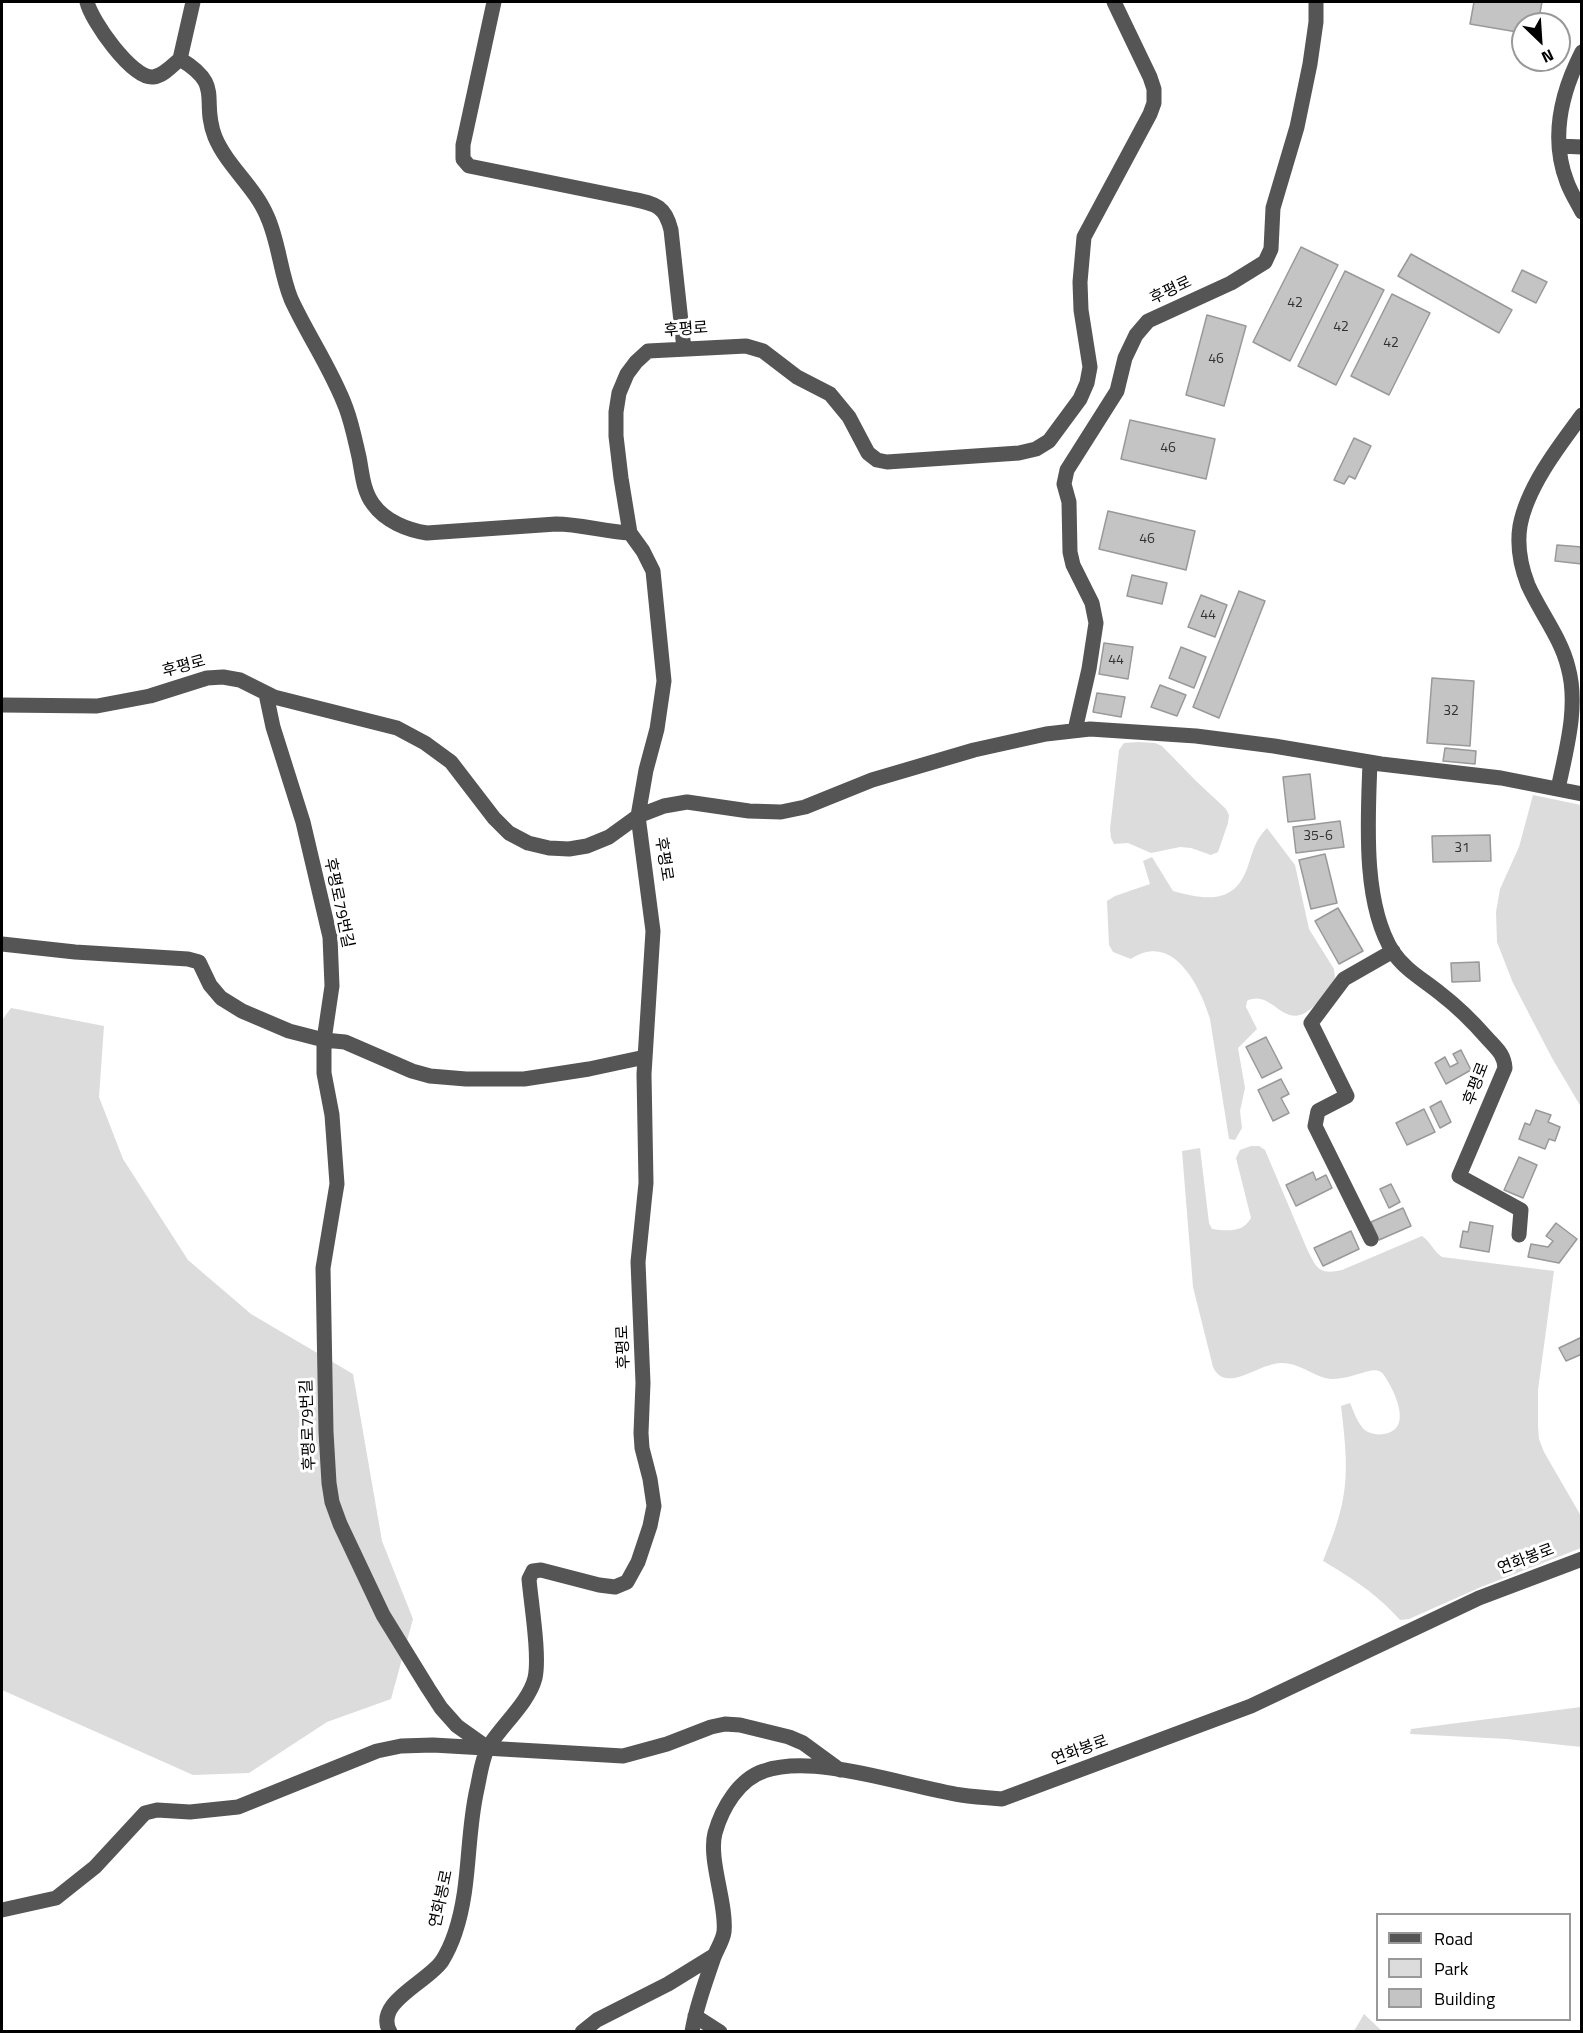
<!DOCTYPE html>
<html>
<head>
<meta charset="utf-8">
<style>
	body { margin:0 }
	#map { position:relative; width:1583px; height:2033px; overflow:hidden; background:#fff; font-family:"Titillium Web",sans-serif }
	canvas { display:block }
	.frame { position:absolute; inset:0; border:3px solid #000; pointer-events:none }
	.legend { position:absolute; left:1376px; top:1913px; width:195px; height:108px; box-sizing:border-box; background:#fff; border:2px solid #999; margin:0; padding:8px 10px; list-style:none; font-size:18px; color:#000 }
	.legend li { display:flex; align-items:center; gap:12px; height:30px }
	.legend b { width:30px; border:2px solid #999 }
	.north { position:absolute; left:1511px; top:12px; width:60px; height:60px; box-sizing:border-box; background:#fff; border:2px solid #999; border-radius:50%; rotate:155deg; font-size:16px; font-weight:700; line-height:24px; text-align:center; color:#000 }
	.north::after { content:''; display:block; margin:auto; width:21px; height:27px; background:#000; clip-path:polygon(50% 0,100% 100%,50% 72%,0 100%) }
</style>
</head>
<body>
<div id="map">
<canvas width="1583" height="2033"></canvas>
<div class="frame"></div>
<ul class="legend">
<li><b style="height:8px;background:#555"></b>Road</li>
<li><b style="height:16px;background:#dcdcdc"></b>Park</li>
<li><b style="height:16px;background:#c4c4c4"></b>Building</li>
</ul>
<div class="north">N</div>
</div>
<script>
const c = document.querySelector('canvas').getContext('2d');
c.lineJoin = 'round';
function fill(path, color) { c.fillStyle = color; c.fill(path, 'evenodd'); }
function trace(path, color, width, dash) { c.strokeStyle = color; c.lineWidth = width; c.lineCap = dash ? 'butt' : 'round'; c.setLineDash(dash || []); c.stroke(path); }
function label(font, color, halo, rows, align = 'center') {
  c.font = font + ' "Titillium Web","Noto Sans KR",sans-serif'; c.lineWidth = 6; c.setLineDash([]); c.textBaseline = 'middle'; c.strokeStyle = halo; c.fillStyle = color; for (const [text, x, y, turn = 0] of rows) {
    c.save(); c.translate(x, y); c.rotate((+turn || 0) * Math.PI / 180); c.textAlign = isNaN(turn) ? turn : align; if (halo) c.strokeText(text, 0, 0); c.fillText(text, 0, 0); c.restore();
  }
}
const green = new Path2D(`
	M 1138,742 L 1155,743 L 1162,746 L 1196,781 L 1226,809 L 1229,815 L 1228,823 L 1218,852 L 1211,855 L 1191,848 L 1180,847 L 1151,853 L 1128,843 L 1114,844 L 1111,838 L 1110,829 L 1119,750 L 1124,743 Z
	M 1533,795 L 1581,805 L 1581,1107 L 1552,1058 L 1513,983 L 1497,942 L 1496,912 L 1500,889 L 1519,847 Z
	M 1267,828 L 1295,865 L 1309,929 L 1334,969 L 1335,978 C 1287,1057 1279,985 1247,1001 L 1246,1007 L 1257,1029 L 1238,1048 L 1245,1088 L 1240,1111 L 1242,1128 L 1235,1140 L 1229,1139 L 1210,1019 C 1200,986 1173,931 1131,959 L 1113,952 L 1109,945 L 1107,901 L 1115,896 L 1150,884 L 1143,861 L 1152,857 L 1173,891 C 1206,900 1235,905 1248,866 C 1253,851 1255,840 1267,828 Z
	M 11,1008 L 104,1026 L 99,1097 L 123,1159 L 188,1260 L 251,1314 L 353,1374 L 382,1541 L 413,1619 L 391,1699 L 327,1722 L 249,1773 L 193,1775 L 2,1690 L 2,1020 Z
	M 1251,1146 L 1259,1146 L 1265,1150 L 1307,1249 C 1317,1269 1319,1275 1342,1270 L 1422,1236 C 1431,1242 1433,1251 1442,1257 L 1554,1271 L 1538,1390 L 1538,1426 L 1539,1439 L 1544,1452 L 1581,1516 L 1581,1548 L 1481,1587 L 1409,1619 L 1400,1620 C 1376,1593 1353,1579 1323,1561 C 1329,1545 1336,1529 1340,1512 C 1350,1477 1345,1441 1341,1406 L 1350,1403 C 1354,1412 1358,1425 1366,1431 C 1371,1434 1379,1435 1384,1434 C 1410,1430 1398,1400 1390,1385 C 1387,1380 1384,1373 1379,1371 C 1370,1367 1344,1383 1325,1378 C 1311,1374 1298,1363 1282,1363 C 1260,1362 1226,1395 1213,1367 L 1193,1287 L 1182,1151 L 1200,1148 L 1209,1223 L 1212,1229 C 1227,1231 1243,1233 1251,1218 L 1236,1158 L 1240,1150 Z
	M 1581,1707 L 1581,1747 L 1507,1739 L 1410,1734 L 1411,1729 Z
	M 1364,2014 L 1382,2031 L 1354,2031 Z`);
const building = new Path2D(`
	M 1474,2 L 1542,2 L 1538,24 L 1523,24 L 1523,33 L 1470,24 Z
	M 1301,247 L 1338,265 L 1290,361 L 1253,342 Z
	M 1411,254 L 1512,310 L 1499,333 L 1398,276 Z
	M 1522,270 L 1547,282 L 1536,303 L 1512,291 Z
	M 1345,271 L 1384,290 L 1336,385 L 1298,366 Z
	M 1392,294 L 1430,313 L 1389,395 L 1351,376 Z
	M 1207,315 L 1246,326 L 1224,406 L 1186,395 Z
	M 1130,420 L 1215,439 L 1206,479 L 1121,459 Z
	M 1354,438 L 1371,446 L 1355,479 L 1349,476 L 1344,484 L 1334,480 Z
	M 1108,511 L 1195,531 L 1186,570 L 1099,549 Z
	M 1557,545 L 1582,547 L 1582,564 L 1555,561 Z
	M 1132,575 L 1167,583 L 1162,604 L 1127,596 Z
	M 1239,591 L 1265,601 L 1219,718 L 1193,707 Z
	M 1201,595 L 1227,605 L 1215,637 L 1188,627 Z
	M 1104,643 L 1133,647 L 1128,679 L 1099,674 Z
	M 1181,647 L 1206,657 L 1194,688 L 1169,678 Z
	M 1432,678 L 1474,681 L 1470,746 L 1427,743 Z
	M 1160,685 L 1186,695 L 1177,716 L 1151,707 Z
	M 1097,693 L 1125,697 L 1121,717 L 1093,712 Z
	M 1445,748 L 1476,751 L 1475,764 L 1443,761 Z
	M 1310,774 L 1315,819 L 1288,822 L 1283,777 Z
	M 1340,821 L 1344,847 L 1296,853 L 1293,827 Z
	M 1490,835 L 1491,861 L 1433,862 L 1432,836 Z
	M 1325,854 L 1337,903 L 1311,909 L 1299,860 Z
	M 1338,908 L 1363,951 L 1339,964 L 1315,921 Z
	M 1479,962 L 1480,981 L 1452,982 L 1451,963 Z
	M 1266,1037 L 1282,1068 L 1262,1078 L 1246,1047 Z
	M 1461,1050 L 1471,1070 L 1446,1084 L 1435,1063 L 1445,1057 L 1450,1067 L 1458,1063 L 1453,1054 Z
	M 1281,1079 L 1289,1094 L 1281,1098 L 1289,1113 L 1273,1121 L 1258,1090 Z
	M 1441,1101 L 1451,1122 L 1440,1128 L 1430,1107 Z
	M 1424,1109 L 1435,1132 L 1407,1145 L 1396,1123 Z
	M 1536,1110 L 1551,1115 L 1548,1122 L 1560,1127 L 1555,1141 L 1549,1139 L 1545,1149 L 1519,1139 L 1525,1123 L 1530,1125 Z
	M 1519,1157 L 1537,1165 L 1523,1198 L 1504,1190 Z
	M 1313,1172 L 1316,1180 L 1326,1175 L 1332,1188 L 1296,1206 L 1286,1185 Z
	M 1391,1184 L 1400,1202 L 1389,1208 L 1380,1189 Z
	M 1403,1208 L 1411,1226 L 1379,1240 L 1371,1222 Z
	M 1470,1222 L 1493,1226 L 1489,1252 L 1460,1247 L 1463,1231 L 1468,1232 Z
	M 1556,1223 L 1577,1239 L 1559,1263 L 1528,1257 L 1531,1244 L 1548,1247 L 1553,1241 L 1546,1236 Z
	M 1351,1231 L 1359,1249 L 1323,1266 L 1314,1248 Z
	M 1582,1337 L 1582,1354 L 1566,1361 L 1559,1348 Z`);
const minor = new Path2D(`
	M 87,2 C 91,20 132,79 153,77 C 163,76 172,66 180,59
	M 494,2 L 463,145 L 463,159 L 469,166 L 632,199 C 655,204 665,205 671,230 L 684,349
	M 1582,52 C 1561,93 1550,138 1567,182 C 1571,193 1577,202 1582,212
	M 180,59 C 225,86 200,99 215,137 C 227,166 255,187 267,216 C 279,242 280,272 291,299 C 308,336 332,370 346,408 C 352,424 355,440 359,457 C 362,472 363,491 373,504 C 385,521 407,530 427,533 L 556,524 C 581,524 604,532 630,533
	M 180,59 L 193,2
	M 1559,146 L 1582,147
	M 266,694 L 273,727 L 303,822 L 330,937 L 332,986 L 324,1040 L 324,1073 L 332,1115 L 337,1184 L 323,1268 L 326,1432 L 329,1483 L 332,1502 L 340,1524 L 383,1615 L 428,1688 L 441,1708 L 457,1726 L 488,1748
	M 2,705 L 97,706 L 150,696 L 207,678 L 223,677 L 240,680 L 274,697 L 397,728 L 425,743 L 451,762 L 494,818 L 509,833 L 528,843 L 549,848 L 569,849 L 587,846 L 609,837 L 638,816 L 664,806 L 687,802 L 749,811 L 781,812 L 805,807 L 872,780 L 974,750 L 1046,734 L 1090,729 L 1196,736 L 1274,746 L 1381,764 L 1501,778 L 1582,794
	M 1075,730 L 1089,669 L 1096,623 L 1092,603 L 1073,565 L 1070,552 L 1069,502 L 1064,484 L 1067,470 L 1117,391 L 1125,358 L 1136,335 L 1148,321 L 1231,283 L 1265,262 L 1271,249 L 1273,208 L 1297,127 L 1310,64 L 1316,22 L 1316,2
	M 1370,762 C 1368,818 1362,903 1393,952 C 1405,970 1424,980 1441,994 C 1458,1007 1473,1022 1487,1038 C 1497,1049 1504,1054 1505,1068 L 1459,1176 L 1521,1210 L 1519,1235
	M 1558,789 C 1566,750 1579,706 1568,667 C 1561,638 1540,612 1528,585 C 1521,567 1517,545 1520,526 C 1527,487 1559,446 1582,415
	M 2,944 L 75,952 L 188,959 L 199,962 L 210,985 L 221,998 L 242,1011 L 289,1031 L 324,1040 L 345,1042 L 412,1071 L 430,1076 L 466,1079 L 524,1079 L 589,1069 L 645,1057
	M 1371,1239 L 1315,1126 L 1318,1111 L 1347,1096 L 1311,1023 L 1344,979 L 1393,951
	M 2,1910 L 56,1898 L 95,1867 L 145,1813 L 157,1810 L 190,1812 L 238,1807 L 377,1751 L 401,1746 L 433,1745 L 623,1756 L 667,1744 L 711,1727 L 725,1724 L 740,1725 L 789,1737 L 803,1743 L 840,1770
	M 695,2016 L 720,2032
	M 390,2032 C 373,2003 428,1982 442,1961 C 447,1953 452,1942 455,1933 C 471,1886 466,1837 477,1789 C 480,1776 482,1757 489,1746 C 502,1725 529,1702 535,1678 C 540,1656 531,1603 529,1579 L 533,1571 L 541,1570 L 599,1585 L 615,1587 L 627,1582 L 638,1562 L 650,1526 L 654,1506 L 650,1479 L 642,1448 L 641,1433 L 643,1383 L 638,1262 L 646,1183 L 644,1074 L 653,931 L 638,816 L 646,770 L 657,729 L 664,681 L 653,571 L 643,551 L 630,533 L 621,478 L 616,436 L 616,412 L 619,393 L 627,374 L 636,362 L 648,351 L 746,346 L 763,351 L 797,377 L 830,394 L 849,417 L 868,453 L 877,460 L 887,462 L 1019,453 L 1036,449 L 1049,441 L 1080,399 L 1087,383 L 1090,367 L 1081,310 L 1080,282 L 1084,237 L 1150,114 L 1154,103 L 1154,89 L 1150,77 L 1114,2
	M 582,2032 L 597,2020 L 668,1984 L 715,1955
	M 692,2032 C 696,2006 706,1981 714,1957 C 717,1949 723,1940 724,1932 C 727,1904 708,1859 715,1833 C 722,1808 739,1779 764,1771 C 816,1753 907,1787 961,1795 C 975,1797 989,1798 1002,1799 L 1251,1706 L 1479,1598 L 1582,1559`);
const numberNames = [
	["42",1295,304],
	["42",1341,328],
	["42",1391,344],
	["46",1216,360],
	["46",1168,449],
	["46",1147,540],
	["44",1208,616],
	["44",1116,661],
	["32",1451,712],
	["35-6",1318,837],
	["31",1462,849]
];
const streetNames = [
	["후평로",1171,291,-25],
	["후평로",686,330,-4],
	["후평로",184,667,-15],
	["후평로",663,859,81],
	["후평로79번길",338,903,78],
	["후평로",1477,1084,-69],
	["후평로",624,1347,-92],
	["후평로79번길",309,1425,-92],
	["연화봉로",1526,1560,-21],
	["연화봉로",1080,1751,-20],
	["연화봉로",442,1899,-78]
];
fill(green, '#dcdcdc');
fill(building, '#c4c4c4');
trace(building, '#999', 1.5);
trace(minor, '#555', 15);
label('14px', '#313131', null, numberNames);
label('16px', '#000', '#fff', streetNames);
</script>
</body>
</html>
